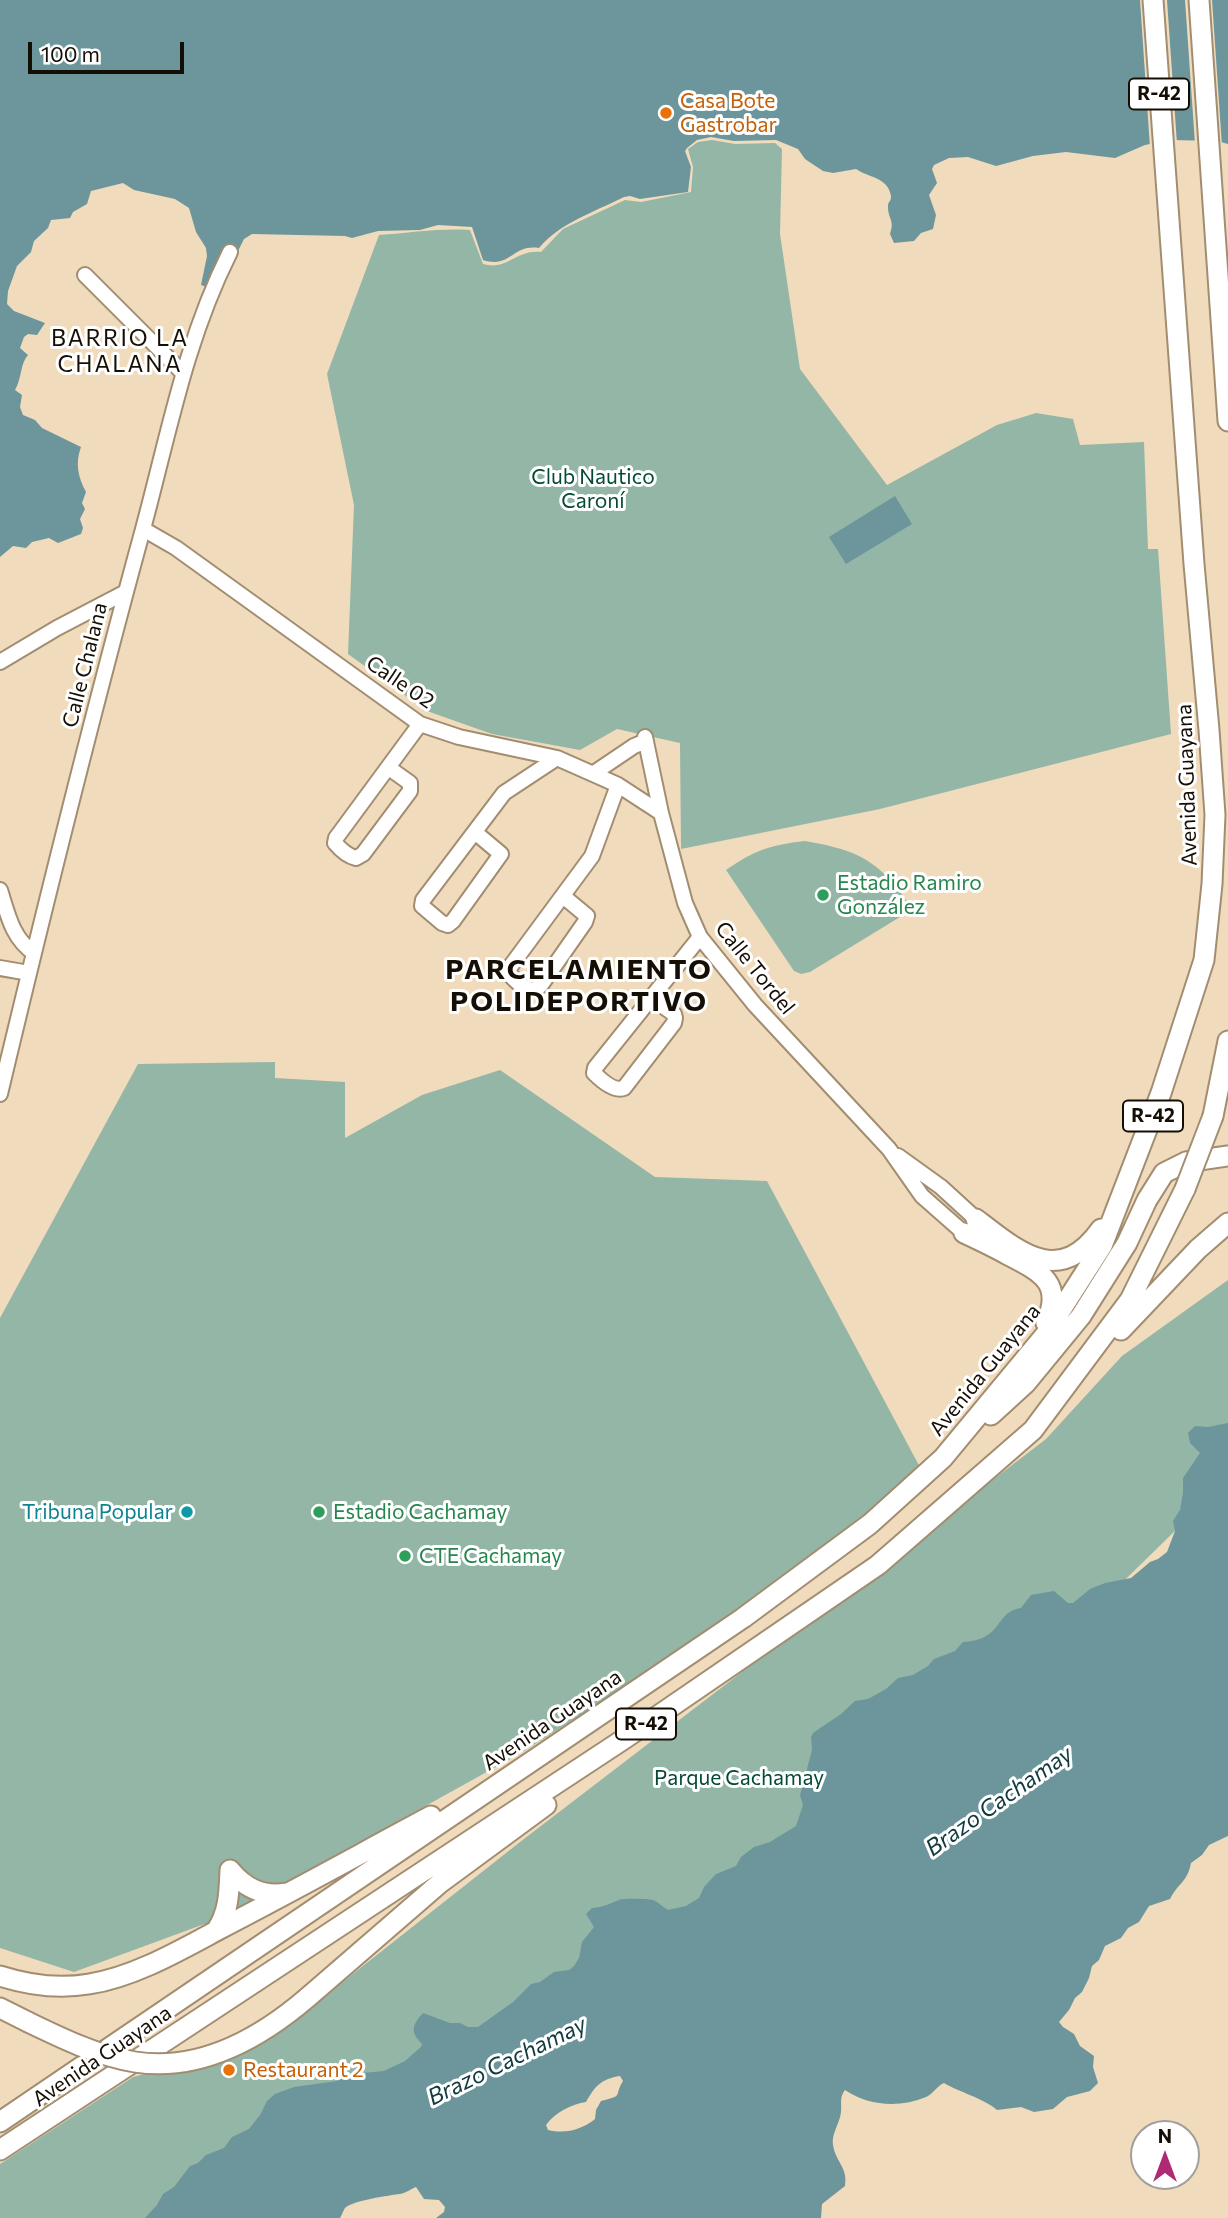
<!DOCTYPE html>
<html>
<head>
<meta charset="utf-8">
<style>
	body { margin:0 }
	#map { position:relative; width:1228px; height:2218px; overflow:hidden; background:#f1dbbd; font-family:Commissioner,sans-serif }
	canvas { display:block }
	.north { position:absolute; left:1130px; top:2120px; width:70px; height:70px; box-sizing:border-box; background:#fff; border:2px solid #a19f9b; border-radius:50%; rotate:0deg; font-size:19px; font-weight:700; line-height:28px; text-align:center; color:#150e04 }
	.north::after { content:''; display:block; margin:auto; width:24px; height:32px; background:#ae2b74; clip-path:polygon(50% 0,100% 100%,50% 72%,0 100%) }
	.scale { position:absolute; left:28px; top:42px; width:156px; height:32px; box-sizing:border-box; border:4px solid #150e04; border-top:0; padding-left:9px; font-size:21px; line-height:24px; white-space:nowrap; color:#150e04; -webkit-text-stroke:5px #fff; paint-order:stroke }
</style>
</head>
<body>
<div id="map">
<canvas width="1228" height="2218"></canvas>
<div class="north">N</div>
<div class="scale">100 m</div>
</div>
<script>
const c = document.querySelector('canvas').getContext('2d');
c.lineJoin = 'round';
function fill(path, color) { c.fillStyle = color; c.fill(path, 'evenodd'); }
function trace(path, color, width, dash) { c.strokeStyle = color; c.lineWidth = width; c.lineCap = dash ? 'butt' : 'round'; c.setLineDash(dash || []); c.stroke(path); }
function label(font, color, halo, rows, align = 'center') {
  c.font = font + ' Commissioner,sans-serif'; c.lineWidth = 6; c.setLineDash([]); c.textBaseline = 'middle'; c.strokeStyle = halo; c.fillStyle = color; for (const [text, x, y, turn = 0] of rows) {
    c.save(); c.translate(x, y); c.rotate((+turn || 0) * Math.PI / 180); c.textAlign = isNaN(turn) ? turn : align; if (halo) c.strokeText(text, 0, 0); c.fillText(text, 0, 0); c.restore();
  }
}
const green = new Path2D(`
	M 712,140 L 735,144 L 775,143 L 782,149 L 780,234 L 800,369 L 887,485 L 997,425 L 1036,413 L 1073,419 L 1080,445 L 1144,442 L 1148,549 L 1158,549 L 1171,734 L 880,809 L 681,849 L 680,743 L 617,729 L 580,750 L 492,734 L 427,711 L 348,654 L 354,505 L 327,374 L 379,235 C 410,233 440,228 470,230 L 483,264 C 508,271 516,249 541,252 L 563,229 L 625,200 L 641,202 L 691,192 L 693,167 L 688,149 L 698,142 Z
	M 805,841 C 862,851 879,861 913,909 L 810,972 L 801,974 L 794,971 L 726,870 C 755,850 770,845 805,841 Z
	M 275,1062 L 275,1078 L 345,1082 L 345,1138 L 422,1095 L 500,1070 L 655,1177 L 767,1181 L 922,1471 L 698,1640 L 521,1753 L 229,1915 L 74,1972 L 0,1948 L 0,1318 L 138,1064 Z
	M 1228,1280 L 1228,1479 L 1089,1615 L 803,1834 L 190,2218 L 0,2218 L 0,2164 L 133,2077 L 269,2040 L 520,1842 L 1046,1439 L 1122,1356 Z`);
const water = new Path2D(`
	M 0,0 L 1228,0 L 1228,144 L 1217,141 L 1171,140 L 1145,145 L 1115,158 L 1066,152 L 1033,156 L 996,166 L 968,157 L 949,158 L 934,165 L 932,169 L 937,183 L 929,195 L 936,215 L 933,229 L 921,233 L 914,241 L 894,243 L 890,234 C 895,220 888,219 888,207 C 888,200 891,203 891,196 C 888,177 869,178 856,169 L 833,173 L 823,171 L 805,159 L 798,149 L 776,140 L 734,141 L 711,137 L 697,140 L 687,148 L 685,151 L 691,167 L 688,192 L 640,199 L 630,196 L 624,197 C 594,212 560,223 539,248 C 512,244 511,269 483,260 L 472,227 L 438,225 L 420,230 L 378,231 L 352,238 L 345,236 L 252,234 L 244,239 L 218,291 L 201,285 L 207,256 L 206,248 L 196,232 L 189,208 L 175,199 L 134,190 L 123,183 L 91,191 L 87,204 L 73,212 L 70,218 L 51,220 L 48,228 L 34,241 L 31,252 L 17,266 L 8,291 L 7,304 L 14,311 L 45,323 L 37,335 L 28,334 L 24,337 L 20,348 L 28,355 C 20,364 22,378 15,390 L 22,395 L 20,407 L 23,415 L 35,420 L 42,428 L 81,447 C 75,463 78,477 86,492 L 82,503 L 85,509 L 80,519 L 83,528 L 81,534 L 58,543 L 49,538 L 32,542 L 26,548 L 13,546 L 0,557 Z
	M 895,496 L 912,524 L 846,564 L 829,537 Z
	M 1228,1423 L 1228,1836 L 1209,1845 L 1202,1855 L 1191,1863 C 1187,1883 1178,1883 1170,1899 L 1149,1906 L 1139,1922 L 1128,1928 L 1121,1938 L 1105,1946 L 1099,1960 L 1092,1966 L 1089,1978 L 1082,1992 L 1075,1998 L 1069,2010 L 1059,2022 L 1063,2027 L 1074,2034 L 1080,2046 L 1094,2056 L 1093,2067 L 1098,2083 L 1090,2091 L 1067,2097 L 1053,2109 L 1034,2112 L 1021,2107 L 997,2110 C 985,2099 959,2092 944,2083 C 937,2086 933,2094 926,2097 C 900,2108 868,2106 845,2090 C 839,2098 842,2103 841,2112 C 840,2123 831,2134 833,2145 C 836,2163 848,2167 845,2186 L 822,2204 L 821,2218 L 436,2218 L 444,2212 L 445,2207 L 439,2200 L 424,2199 L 416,2187 C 411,2189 406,2193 400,2194 C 391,2195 351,2201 345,2208 C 343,2211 342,2215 340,2218 L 145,2218 L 157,2205 L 163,2194 L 174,2187 L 190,2166 L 198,2163 L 206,2155 L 224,2148 L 232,2137 L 249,2129 L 260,2115 L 267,2101 L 275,2094 L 294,2087 L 337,2081 L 351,2074 L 384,2071 L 405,2061 L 421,2047 L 422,2044 C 410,2032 412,2025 423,2013 L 450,2023 L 460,2023 L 468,2027 L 478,2027 L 513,2002 L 531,1984 L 540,1982 L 554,1972 L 569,1970 L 574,1966 L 579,1958 L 582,1942 L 594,1927 L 586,1914 L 592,1908 C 604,1907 609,1904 619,1900 C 624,1898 648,1899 653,1900 C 658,1902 663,1907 668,1910 L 686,1906 L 699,1898 L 704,1887 L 716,1874 L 736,1866 L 741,1857 L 754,1847 L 770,1842 L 796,1826 L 803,1805 L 800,1795 L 812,1750 L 811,1737 L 813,1733 L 841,1714 L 855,1701 L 868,1699 L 886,1689 L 898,1678 L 913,1675 L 928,1666 L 934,1659 L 955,1651 L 963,1642 C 1004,1640 994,1612 1021,1608 L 1031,1595 L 1054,1591 L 1068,1603 L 1073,1603 L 1090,1589 L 1105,1583 L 1131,1578 L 1150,1562 L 1158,1559 L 1167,1552 L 1175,1531 L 1173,1521 L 1180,1510 L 1183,1493 L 1183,1478 L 1200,1453 L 1190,1443 L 1188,1433 L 1195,1426 L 1208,1427 ZM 620,2076 L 623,2081 C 613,2097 625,2095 601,2101 L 596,2110 L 595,2119 C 581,2130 566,2134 548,2130 L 546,2125 C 554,2113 572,2104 586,2102 C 595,2086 601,2079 620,2076 Z`);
const pier = new Path2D(`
	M 1140,0 L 1167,0 L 1177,144 L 1150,148 Z
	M 1185,0 L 1212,0 L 1222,146 L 1195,144 Z`);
const minor = new Path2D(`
	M 85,275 L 182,372
	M 143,529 L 176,548 L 420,724 L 459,737 L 557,758 L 618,785 L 661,813
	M 0,662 L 57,628 L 124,593
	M 645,737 L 661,813 L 685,903 L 700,937 L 755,1005 L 889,1149 L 922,1196 L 964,1233
	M 389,768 L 410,783 L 410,791 L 363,854 L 356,858 C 348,856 340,849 335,843 L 336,838 L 420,724
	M 594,773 L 634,746 L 646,741
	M 476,833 L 501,854 L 453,921 L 448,925 L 442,923 L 422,906 L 423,900 L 504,793 L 557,758
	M 0,890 C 8,915 12,938 34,953
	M 563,896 L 587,916 L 585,922 L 541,985 L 534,990 C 524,989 515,981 509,973 L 510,967 L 592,856 L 618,785
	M 0,968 L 29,973
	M 650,997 L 674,1014 L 675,1018 L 674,1023 L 624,1088 C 614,1092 601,1080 594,1073 L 595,1068 L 700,937
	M 0,1094 C 45,905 92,716 143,529 C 169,433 185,342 230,252
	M 898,1156 L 941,1187 L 976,1219`);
const major = new Path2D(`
	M 1199,0 L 1228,421
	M 1213,1116 L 1228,1041
	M 976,1219 C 1019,1252 1059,1288 1101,1229
	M 964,1233 C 979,1240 994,1247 1008,1255 C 1041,1272 1064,1283 1046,1323
	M 1121,1330 L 1198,1249 L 1228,1223
	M 991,1415 L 1026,1383 L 1081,1316 L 1127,1243 L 1147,1200 L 1164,1173 L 1186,1162 L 1228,1156
	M 230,1870 C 245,1888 262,1897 286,1893
	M 216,1931 C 229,1912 229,1893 230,1870
	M 0,1976 C 28,1985 60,1989 89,1984 C 133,1977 177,1952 216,1931 C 288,1894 360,1854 431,1816
	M 307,1998 L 440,1883 L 546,1805
	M 0,2008 L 28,2022
	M 0,2122 L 743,1618 L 870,1524 L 943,1458 L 1045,1335 L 1102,1246 L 1161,1093 L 1204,960 L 1212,884 L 1215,815 L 1209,730 L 1194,564 L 1153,0
	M 0,2150 L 624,1739 L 878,1565 L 1033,1430 L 1130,1300 L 1185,1189`);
const majorBridge = new Path2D(`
	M 1185,1189 L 1213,1116
	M 28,2022 C 61,2038 98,2056 135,2062 C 200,2072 259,2039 307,1998`);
const markers = [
	[666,113,7,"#e8710a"],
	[823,895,7,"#2e9e5b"],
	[187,1512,7,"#0f9aa8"],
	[319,1512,7,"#2e9e5b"],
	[405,1556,7,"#2e9e5b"],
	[229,2070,7,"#e8710a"]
];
const shields = [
	[1159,94,60],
	[1153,1116,60],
	[646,1724,60]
];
const shieldNames = [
	["R-42",1159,94],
	["R-42",1153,1116],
	["R-42",646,1724]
];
const foodNames = [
	["Casa Bote",680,101],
	["Gastrobar",680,125],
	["Restaurant 2",243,2070]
];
const parkNames = [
	["Club Nautico",593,477],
	["Caroní",593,501],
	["Parque Cachamay",739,1778]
];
const streetNames = [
	["Calle Chalana",85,665,-76],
	["Calle 02",400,682,34],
	["Avenida Guayana",1187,785,-92],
	["Calle Tordel",755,968,51],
	["Avenida Guayana",985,1370,-51],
	["Avenida Guayana",552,1720,-34],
	["Avenida Guayana",102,2056,-34]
];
const leisureNames = [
	["Estadio Ramiro",837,883],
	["González",837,907],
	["Estadio Cachamay",333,1512],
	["CTE Cachamay",419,1556]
];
const cultureNames = [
	["Tribuna Popular",173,1512]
];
const neighbourhoodNames = [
	["BARRIO LA",120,338],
	["CHALANA",120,364]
];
const waterNames = [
	["Brazo Cachamay",999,1801,-35],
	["Brazo Cachamay",507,2061,-26]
];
const districtNames = [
	["PARCELAMIENTO",579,970],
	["POLIDEPORTIVO",579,1002]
];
fill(green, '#93b6a6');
fill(water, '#6c969b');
fill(pier, '#f1dbbd');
trace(minor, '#a28d71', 18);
trace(major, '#a28d71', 23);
trace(minor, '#fff', 14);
trace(major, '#fff', 19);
trace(majorBridge, '#a28d71', 23, []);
trace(majorBridge, '#fff', 19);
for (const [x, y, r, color] of markers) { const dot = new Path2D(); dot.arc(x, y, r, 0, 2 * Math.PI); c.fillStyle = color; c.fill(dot); trace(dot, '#fff', 2.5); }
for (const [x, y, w] of shields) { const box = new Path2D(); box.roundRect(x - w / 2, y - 15.5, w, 31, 5); c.fillStyle = '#fff'; c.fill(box); trace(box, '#150e04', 2); }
label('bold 19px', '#150e04', null, shieldNames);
label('21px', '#c56008', '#fff', foodNames, 'left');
label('21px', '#034b34', '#fff', parkNames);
label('21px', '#150e04', '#fff', streetNames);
label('21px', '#27864d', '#fff', leisureNames, 'left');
label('21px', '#0d838f', '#fff', cultureNames, 'right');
c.letterSpacing = '2px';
label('23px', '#150e04', '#fff', neighbourhoodNames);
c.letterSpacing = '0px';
label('italic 23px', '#103a3e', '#fff', waterNames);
c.letterSpacing = '2px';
label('bold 28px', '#150e04', '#fff', districtNames);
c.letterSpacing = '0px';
</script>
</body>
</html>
